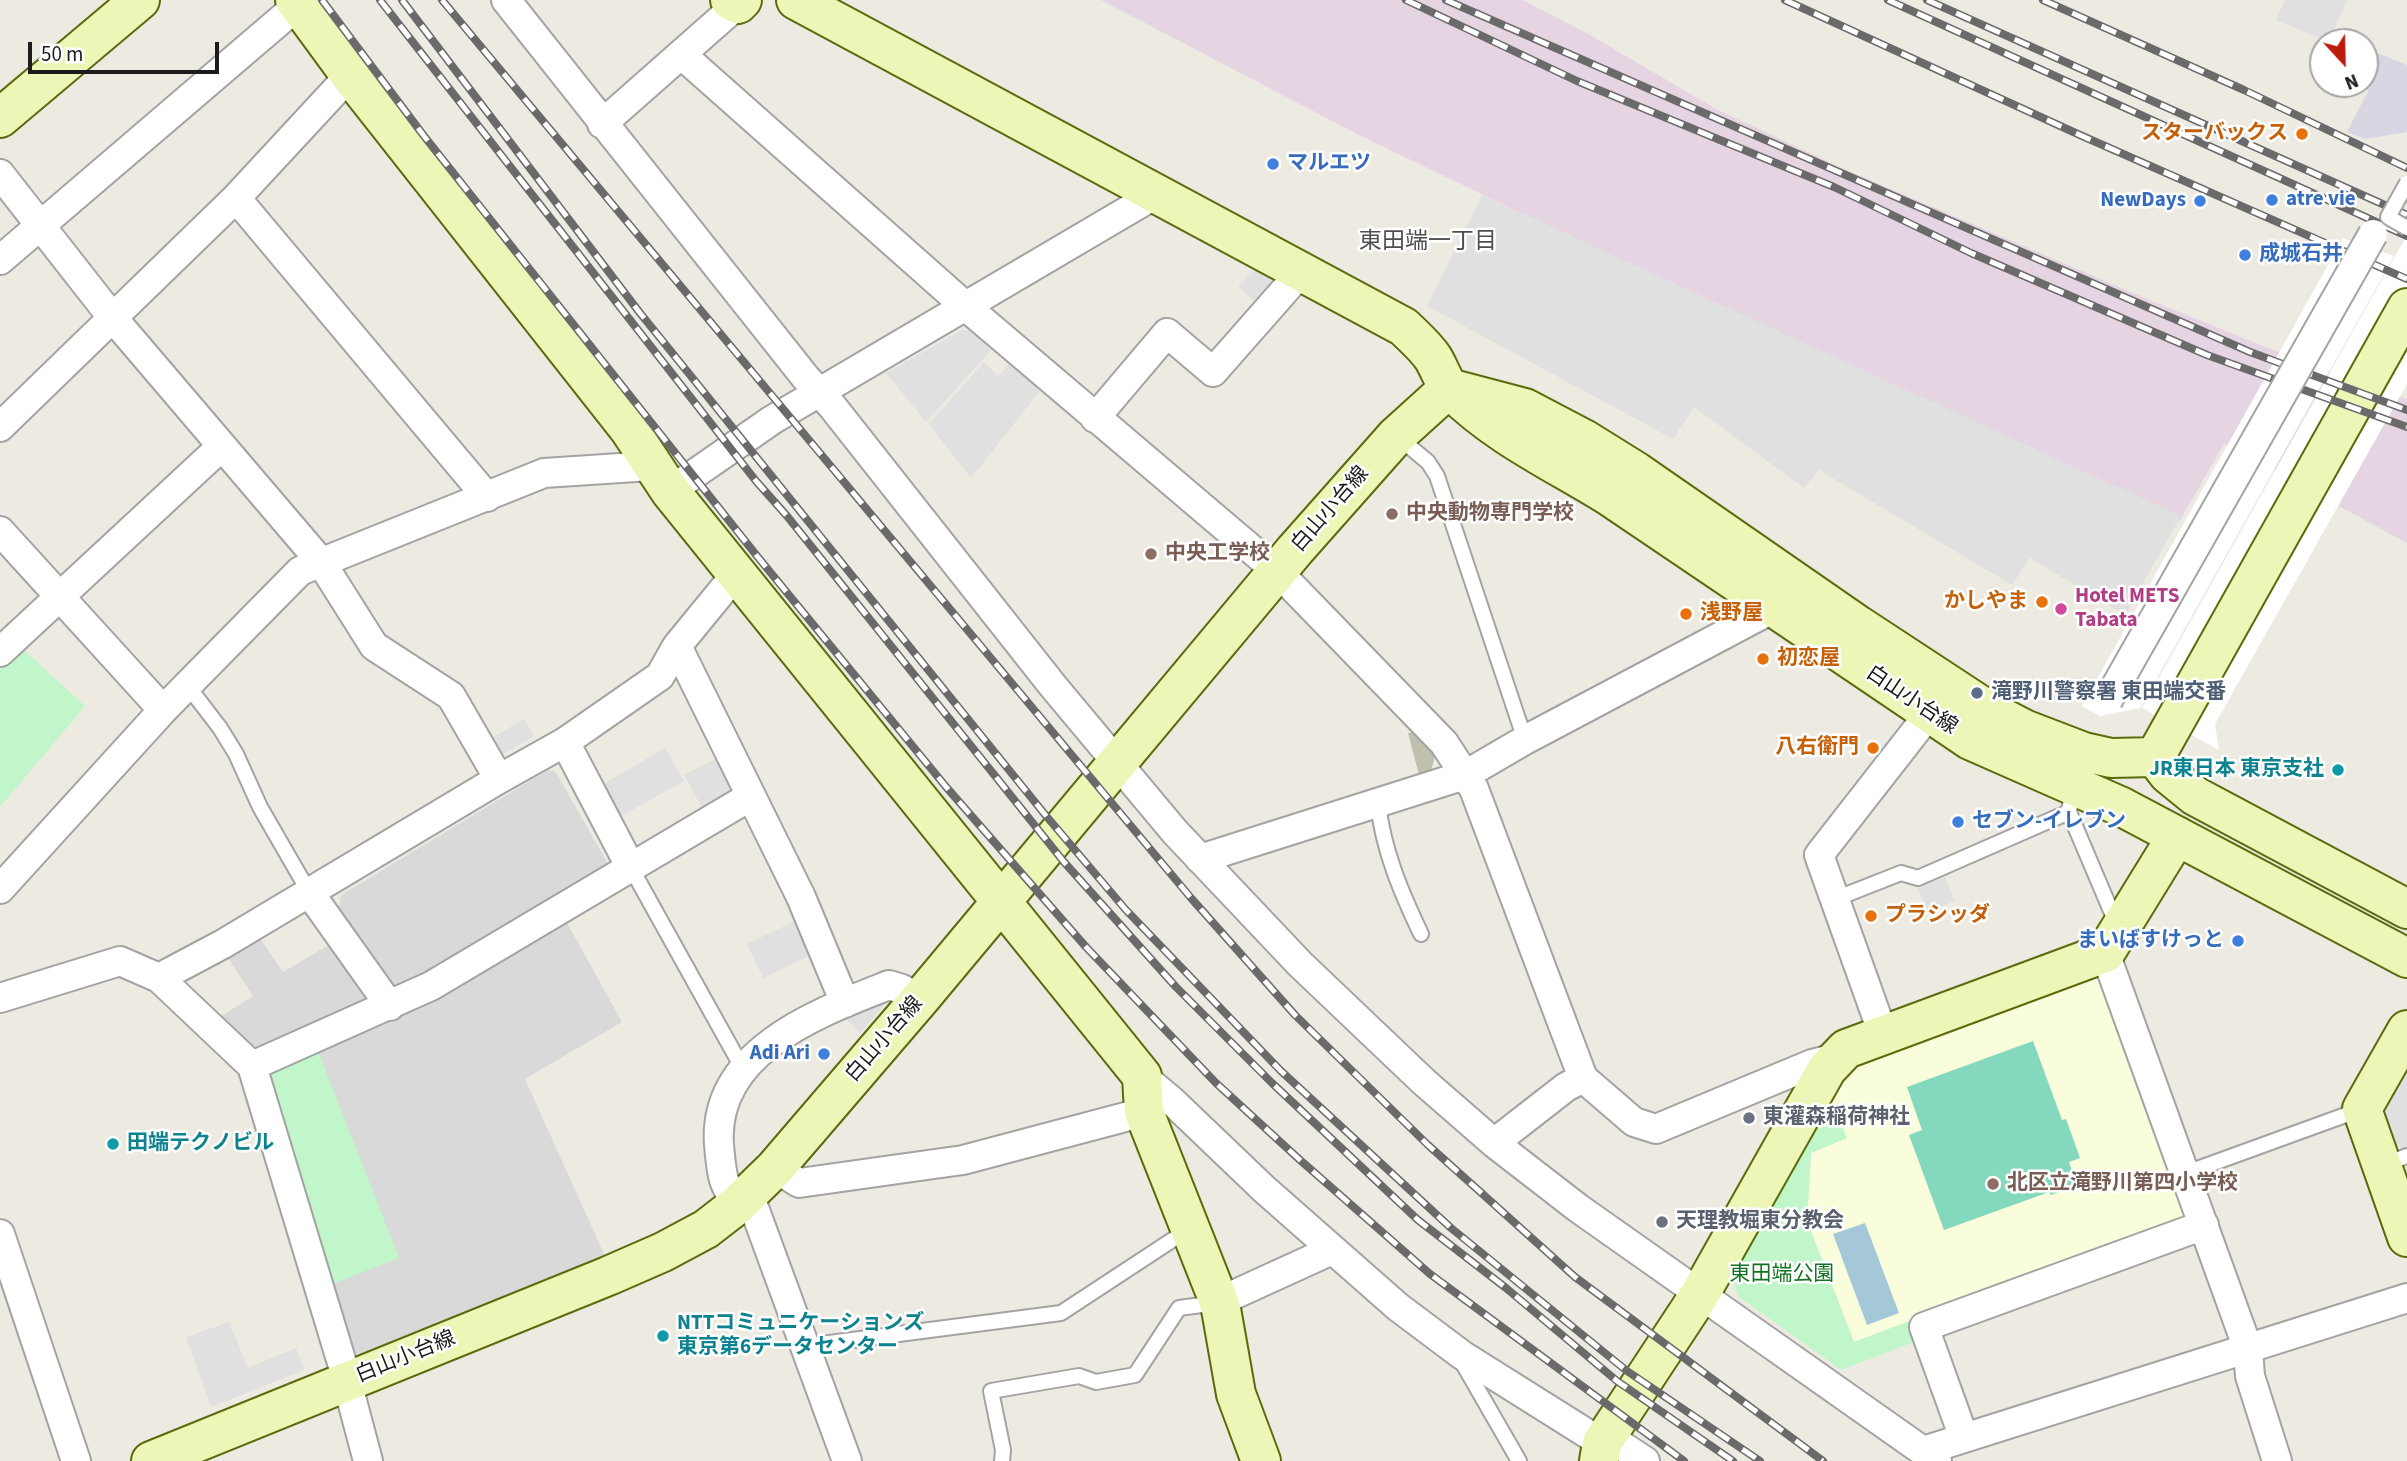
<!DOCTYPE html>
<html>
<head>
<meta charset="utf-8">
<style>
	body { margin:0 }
	#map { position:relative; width:2407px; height:1461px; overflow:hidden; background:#edeae2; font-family:"Source Sans 3",sans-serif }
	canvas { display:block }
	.north { position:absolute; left:2309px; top:28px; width:70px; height:70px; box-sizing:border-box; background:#fff; border:2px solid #a4a4a4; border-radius:50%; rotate:158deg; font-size:19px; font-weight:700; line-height:28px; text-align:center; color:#1c1c1c }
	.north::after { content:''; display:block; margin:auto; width:24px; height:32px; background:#bc1a0b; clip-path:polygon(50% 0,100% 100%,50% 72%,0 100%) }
	.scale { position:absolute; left:28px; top:42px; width:191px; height:32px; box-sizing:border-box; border:4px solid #1c1c1c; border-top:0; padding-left:9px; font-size:21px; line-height:24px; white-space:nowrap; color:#1c1c1c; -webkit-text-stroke:5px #fff; paint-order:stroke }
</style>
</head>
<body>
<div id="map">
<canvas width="2407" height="1461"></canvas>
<div class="north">N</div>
<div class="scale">50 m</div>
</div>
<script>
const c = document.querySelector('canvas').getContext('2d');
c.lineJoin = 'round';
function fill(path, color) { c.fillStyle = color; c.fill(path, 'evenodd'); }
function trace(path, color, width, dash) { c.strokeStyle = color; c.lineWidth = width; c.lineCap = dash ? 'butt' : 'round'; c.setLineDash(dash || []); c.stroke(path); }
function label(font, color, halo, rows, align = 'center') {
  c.font = font + ' "Source Sans 3","Noto Sans JP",sans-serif'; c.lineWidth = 5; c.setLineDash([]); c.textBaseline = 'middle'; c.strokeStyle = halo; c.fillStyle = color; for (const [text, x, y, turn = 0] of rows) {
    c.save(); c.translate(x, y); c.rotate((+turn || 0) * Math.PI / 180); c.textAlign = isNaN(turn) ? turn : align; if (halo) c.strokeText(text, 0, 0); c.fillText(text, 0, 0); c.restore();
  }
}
const residential = new Path2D(`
	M 548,770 L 555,771 L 611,869 L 556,903 L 622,1022 L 525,1079 L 605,1256 L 364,1352 L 350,1355 L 256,1058 L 218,1018 L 253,996 L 225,953 L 257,934 L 283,972 L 354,930 L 339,908 L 341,895 Z`);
const industrial = new Path2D(`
	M 1101,0 L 1523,0 L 1590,35 L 1716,109 L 1842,168 L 2140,296 L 2273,350 L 2407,399 L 2407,543 L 2224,444 L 2179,522 L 1989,429 L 1523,214 L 1359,135 Z`);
const education = new Path2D(`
	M 2096,975 L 2102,978 L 2188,1216 L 2184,1223 L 1854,1342 L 1807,1221 L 1811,1153 L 1829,1096 L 1857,1064 Z`);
const construction = new Path2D(`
	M 1420,731 L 1437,749 L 1431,771 L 1419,775 L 1408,733 Z`);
const park = new Path2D(`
	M 22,648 L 85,706 L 0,807 L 0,669 Z
	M 318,1051 L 399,1258 L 330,1285 L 266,1072 Z
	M 1829,1096 L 1847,1138 L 1811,1153 L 1807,1221 L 1854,1342 L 1912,1320 L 1919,1340 L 1841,1370 L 1738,1296 L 1732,1275 Z`);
const pitch = new Path2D(`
	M 2033,1041 L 2062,1120 L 2066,1119 L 2080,1158 L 2069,1162 L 2077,1185 L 2051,1195 L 2049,1192 L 1944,1230 L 1909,1135 L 1922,1130 L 1907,1087 Z`);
const parking = new Path2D(`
	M 2285,0 L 2347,0 L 2329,42 L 2276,20 Z
	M 1482,195 L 2181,516 L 2125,615 L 2030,558 L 2012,585 L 1819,470 L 1804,488 L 1694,407 L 1673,439 L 1427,306 Z
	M 1255,269 L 1270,277 L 1273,286 L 1257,303 L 1238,287 Z
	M 962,330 L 982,331 L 996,345 L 926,422 L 886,373 Z
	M 1012,361 L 1043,387 L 971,478 L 929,424 L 984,362 L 998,376 Z
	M 524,719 L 534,736 L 502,755 L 492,738 Z
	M 665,748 L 684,781 L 616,819 L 598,787 Z
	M 721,756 L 738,793 L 705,813 L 684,775 Z
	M 1945,877 L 1955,901 L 1928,912 L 1918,888 Z
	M 799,919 L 815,953 L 763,978 L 747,944 Z
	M 888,1000 L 860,1033 L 844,1017 Z
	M 2407,1063 L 2407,1148 L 2404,1149 L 2393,1144 L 2383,1116 L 2386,1101 Z
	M 229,1322 L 248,1368 L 296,1348 L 304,1370 L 211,1407 L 186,1337 Z`);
const plaza = new Path2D(`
	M 2377,53 L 2407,65 L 2407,132 L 2365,139 L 2347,132 L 2377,74 L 2372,64 Z`);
const water = new Path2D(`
	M 1865,1223 L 1899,1313 L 1867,1325 L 1833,1234 Z`);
const pier = new Path2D(`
	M 2407,235 L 2407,384 L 2215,724 L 2219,750 L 2142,708 Z
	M 2343,238 L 2394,256 L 2140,708 L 2100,716 L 2082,706 Z`);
const lane = new Path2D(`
	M 1398,437 L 1428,462 L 1437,476 L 1525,740
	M 187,685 L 220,728 L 236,754 L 260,807 L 309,892
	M 1378,803 C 1383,850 1401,892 1421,934
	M 2070,805 L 2069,812 L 2117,925
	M 630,866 L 743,1069
	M 1835,899 L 1901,873 L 1918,878 L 2069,812
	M 2382,1165 L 2407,1156
	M 2186,1173 L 2362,1109
	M 806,1346 L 1061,1313 L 1189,1229
	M 1462,1362 L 1519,1461
	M 1002,1461 L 1003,1450 L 991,1391 L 1079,1376 L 1096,1382 L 1135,1375 L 1179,1308 L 1217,1303`);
const street = new Path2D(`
	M 506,0 L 806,378 L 832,406 L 1053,686 L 1175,832 L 1300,964 L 1424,1082 L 1494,1143 L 1578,1208 L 1937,1461
	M 682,55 L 964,305 L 1277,571 L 1444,743 L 1474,789 L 1583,1078 L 1634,1122 L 1656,1129 L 1812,1064 L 1835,1058
	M 602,124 L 738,4
	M 0,174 L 112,317 L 321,562 L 374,646 L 451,696 L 499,779
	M 236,198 L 487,497
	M 0,260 L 298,5
	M 1095,418 L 1167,333 L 1213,372 L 1301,272
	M 0,427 L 236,198 L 350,75
	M 670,491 L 772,420 L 1156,194
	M 0,531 L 163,710
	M 677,646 L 801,897 L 845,1003
	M 0,652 L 222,446
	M 565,742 L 630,866
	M 1200,859 L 1465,775 L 1525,740 L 1774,608
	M 0,889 L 163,710 L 300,571 L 544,473 L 651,466
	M 309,892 L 390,1006
	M 2105,953 L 2248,1349 L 2250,1376 L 2277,1461
	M 159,978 L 223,944 L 499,779 L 565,742 L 660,676 L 677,646 L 736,574
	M 0,998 L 120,961 L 159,978 L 252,1066 L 342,1363 L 368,1461
	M 1883,1034 L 1819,855 L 1929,714
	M 252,1066 L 431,986 L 751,796
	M 1142,1076 L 1173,1102 L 1264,1189 L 1398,1307 L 1462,1355 L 1602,1443
	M 1494,1143 L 1566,1087 L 1583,1078
	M 775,1168 L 799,1183 L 963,1160 L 1144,1112
	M 749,1194 L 847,1461
	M 737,1205 C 721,1180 722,1175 719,1145 C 712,1051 818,1013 889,985 L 902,989 L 920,999
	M 0,1234 L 76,1461
	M 1218,1302 L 1332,1250
	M 1607,1436 L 1645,1461
	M 1964,1438 L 1924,1327 L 2204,1225
	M 1923,1451 L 2407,1298`);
const secondary = new Path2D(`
	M 295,0 L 350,75 L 629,429 L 670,491 L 1142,1076 L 1144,1112 L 1216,1294 L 1221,1309 L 1236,1394 L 1261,1461
	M 730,0 L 738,4 L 742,0
	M 796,0 L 1404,327 C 1414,337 1425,346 1433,358 C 1440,369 1443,382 1452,391 C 1498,437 1558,464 1612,498 L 1970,740 L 2122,807 L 2407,958
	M 0,118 L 140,0
	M 2155,757 L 2407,308
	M 2155,757 L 2168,774 L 2195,796 L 2407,909
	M 2407,1030 L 2362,1109 L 2407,1237
	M 151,1461 L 608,1276 L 663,1252 L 706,1229 L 737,1205 L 775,1168 L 920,999 L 1295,550 L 1396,436 L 1449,388 L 1525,408 L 1584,439 L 1637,472 L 1858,625 L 1989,711 L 2024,729 L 2084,752 L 2111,758 L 2155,757
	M 1599,1461 L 1602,1443 L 1700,1294 L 1827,1069 L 1846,1049 L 2105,953 L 2177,836`);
const rail = new Path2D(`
	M 322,0 L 424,136 L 757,556 L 947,788 L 1086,947 L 1216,1083 L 1300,1160 L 1430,1274 L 1684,1461
	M 380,0 L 756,481 L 787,516 L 1064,862 L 1176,987 L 1272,1083 L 1418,1220 L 1506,1288 L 1617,1381 L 1733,1461
	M 402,0 L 640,313 L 1047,817 L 1126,910 L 1281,1071 L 1451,1228 L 1627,1371 L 1760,1461
	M 442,0 L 1191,898 L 1295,1015 L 1428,1145 L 1575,1277 L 1823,1461
	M 1406,0 L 1577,81 L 1834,187 L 1971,253 L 2207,355 L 2407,427
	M 1446,0 L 2250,352 L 2407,410
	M 1785,0 L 2080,135 L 2407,279
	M 1888,0 L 2407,236
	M 1927,0 L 2407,215
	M 2043,0 L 2244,90 L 2407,168`);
const laneBridge = new Path2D(`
	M 2407,183 L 2388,217 L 2407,228`);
const streetBridge = new Path2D(`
	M 2108,700 L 2373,234`);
const markers = [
	[2302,134,7,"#e8710a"],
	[1273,164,7,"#3f7fe0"],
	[2272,200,7,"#3f7fe0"],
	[2200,201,7,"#3f7fe0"],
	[2245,255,7,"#3f7fe0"],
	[1392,514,7,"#8d6e63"],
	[1151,554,7,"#8d6e63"],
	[2042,602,7,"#e8710a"],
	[2061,609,7,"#d1479c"],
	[1686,614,7,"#e8710a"],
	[1763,659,7,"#e8710a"],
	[1977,693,7,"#5c6f8a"],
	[1873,748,7,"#e8710a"],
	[2338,770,7,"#0f9aa8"],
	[1958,822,7,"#3f7fe0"],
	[1871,916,7,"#e8710a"],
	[2238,941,7,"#3f7fe0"],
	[824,1054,7,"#3f7fe0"],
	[1749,1118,7,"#6b7280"],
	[113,1144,7,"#0f9aa8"],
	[1993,1184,7,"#8d6e63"],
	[1662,1222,7,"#6b7280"],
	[663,1336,7,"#0f9aa8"]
];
const foodNames = [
	["スターバックス",2288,134],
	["かしやま",2028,602],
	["浅野屋",1700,614,"left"],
	["初恋屋",1777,659,"left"],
	["八右衛門",1859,748],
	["プラシッダ",1885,916,"left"]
];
const shopNames = [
	["マルエツ",1287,164],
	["atre vie",2286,200],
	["NewDays",2186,201,"right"],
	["成城石井",2259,255],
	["セブン-イレブン",1972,822],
	["まいばすけっと",2224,941,"right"],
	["Adi Ari",810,1054,"right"]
];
const streetNames = [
	["白山小台線",1331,510,-49],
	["白山小台線",1911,701,34],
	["白山小台線",885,1040,-49],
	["白山小台線",406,1358,-22]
];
const educationNames = [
	["中央動物専門学校",1406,514],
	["中央工学校",1165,554],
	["北区立滝野川第四小学校",2007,1184]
];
const hotelNames = [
	["Hotel METS",2075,597],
	["Tabata",2075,621]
];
const serviceNames = [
	["滝野川警察署 東田端交番",1991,693]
];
const cultureNames = [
	["JR東日本 東京支社",2324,770,"right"],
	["田端テクノビル",127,1144],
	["NTTコミュニケーションズ",677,1324],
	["東京第6データセンター",677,1348]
];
const worshipNames = [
	["東灌森稲荷神社",1763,1118],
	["天理教堀東分教会",1676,1222]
];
const parkNames = [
	["東田端公園",1782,1275]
];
const neighbourhoodNames = [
	["東田端一丁目",1428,243]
];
fill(residential, '#dad9d9');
fill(industrial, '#e5d4e1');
fill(education, '#fafddb');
fill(construction, '#bfc1ae');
fill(park, '#c0f6c9');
fill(pitch, '#83d8be');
fill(parking, '#e0e0e0');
fill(plaza, '#d7d6e2');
fill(water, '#a4c8d8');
fill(pier, '#fff');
trace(lane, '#a3a3a3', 18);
trace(street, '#a3a3a3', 32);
trace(secondary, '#596b0b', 42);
trace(lane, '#fff', 14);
trace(street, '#fff', 28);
trace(secondary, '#edf5b7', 38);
trace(rail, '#6a6a6a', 8);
trace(rail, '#fff', 5, [16]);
trace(laneBridge, '#a3a3a3', 18, []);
trace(streetBridge, '#a3a3a3', 32, []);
trace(laneBridge, '#fff', 14);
trace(streetBridge, '#fff', 28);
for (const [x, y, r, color] of markers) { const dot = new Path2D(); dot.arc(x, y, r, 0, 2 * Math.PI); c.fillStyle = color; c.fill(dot); trace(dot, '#fff', 2.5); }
label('bold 21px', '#c56008', '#fff', foodNames, 'right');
label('bold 21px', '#366cbe', '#fff', shopNames, 'left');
label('21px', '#1c1c1c', '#fff', streetNames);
label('bold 21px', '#785e54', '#fff', educationNames, 'left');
label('bold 21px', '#b23c85', '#fff', hotelNames, 'left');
label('bold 21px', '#4e5e75', '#fff', serviceNames, 'left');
label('bold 21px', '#0d838f', '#fff', cultureNames, 'left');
label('bold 21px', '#5b616d', '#fff', worshipNames, 'left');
label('21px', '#117321', '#fff', parkNames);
label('23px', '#4f4f4f', '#fff', neighbourhoodNames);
</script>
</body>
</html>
